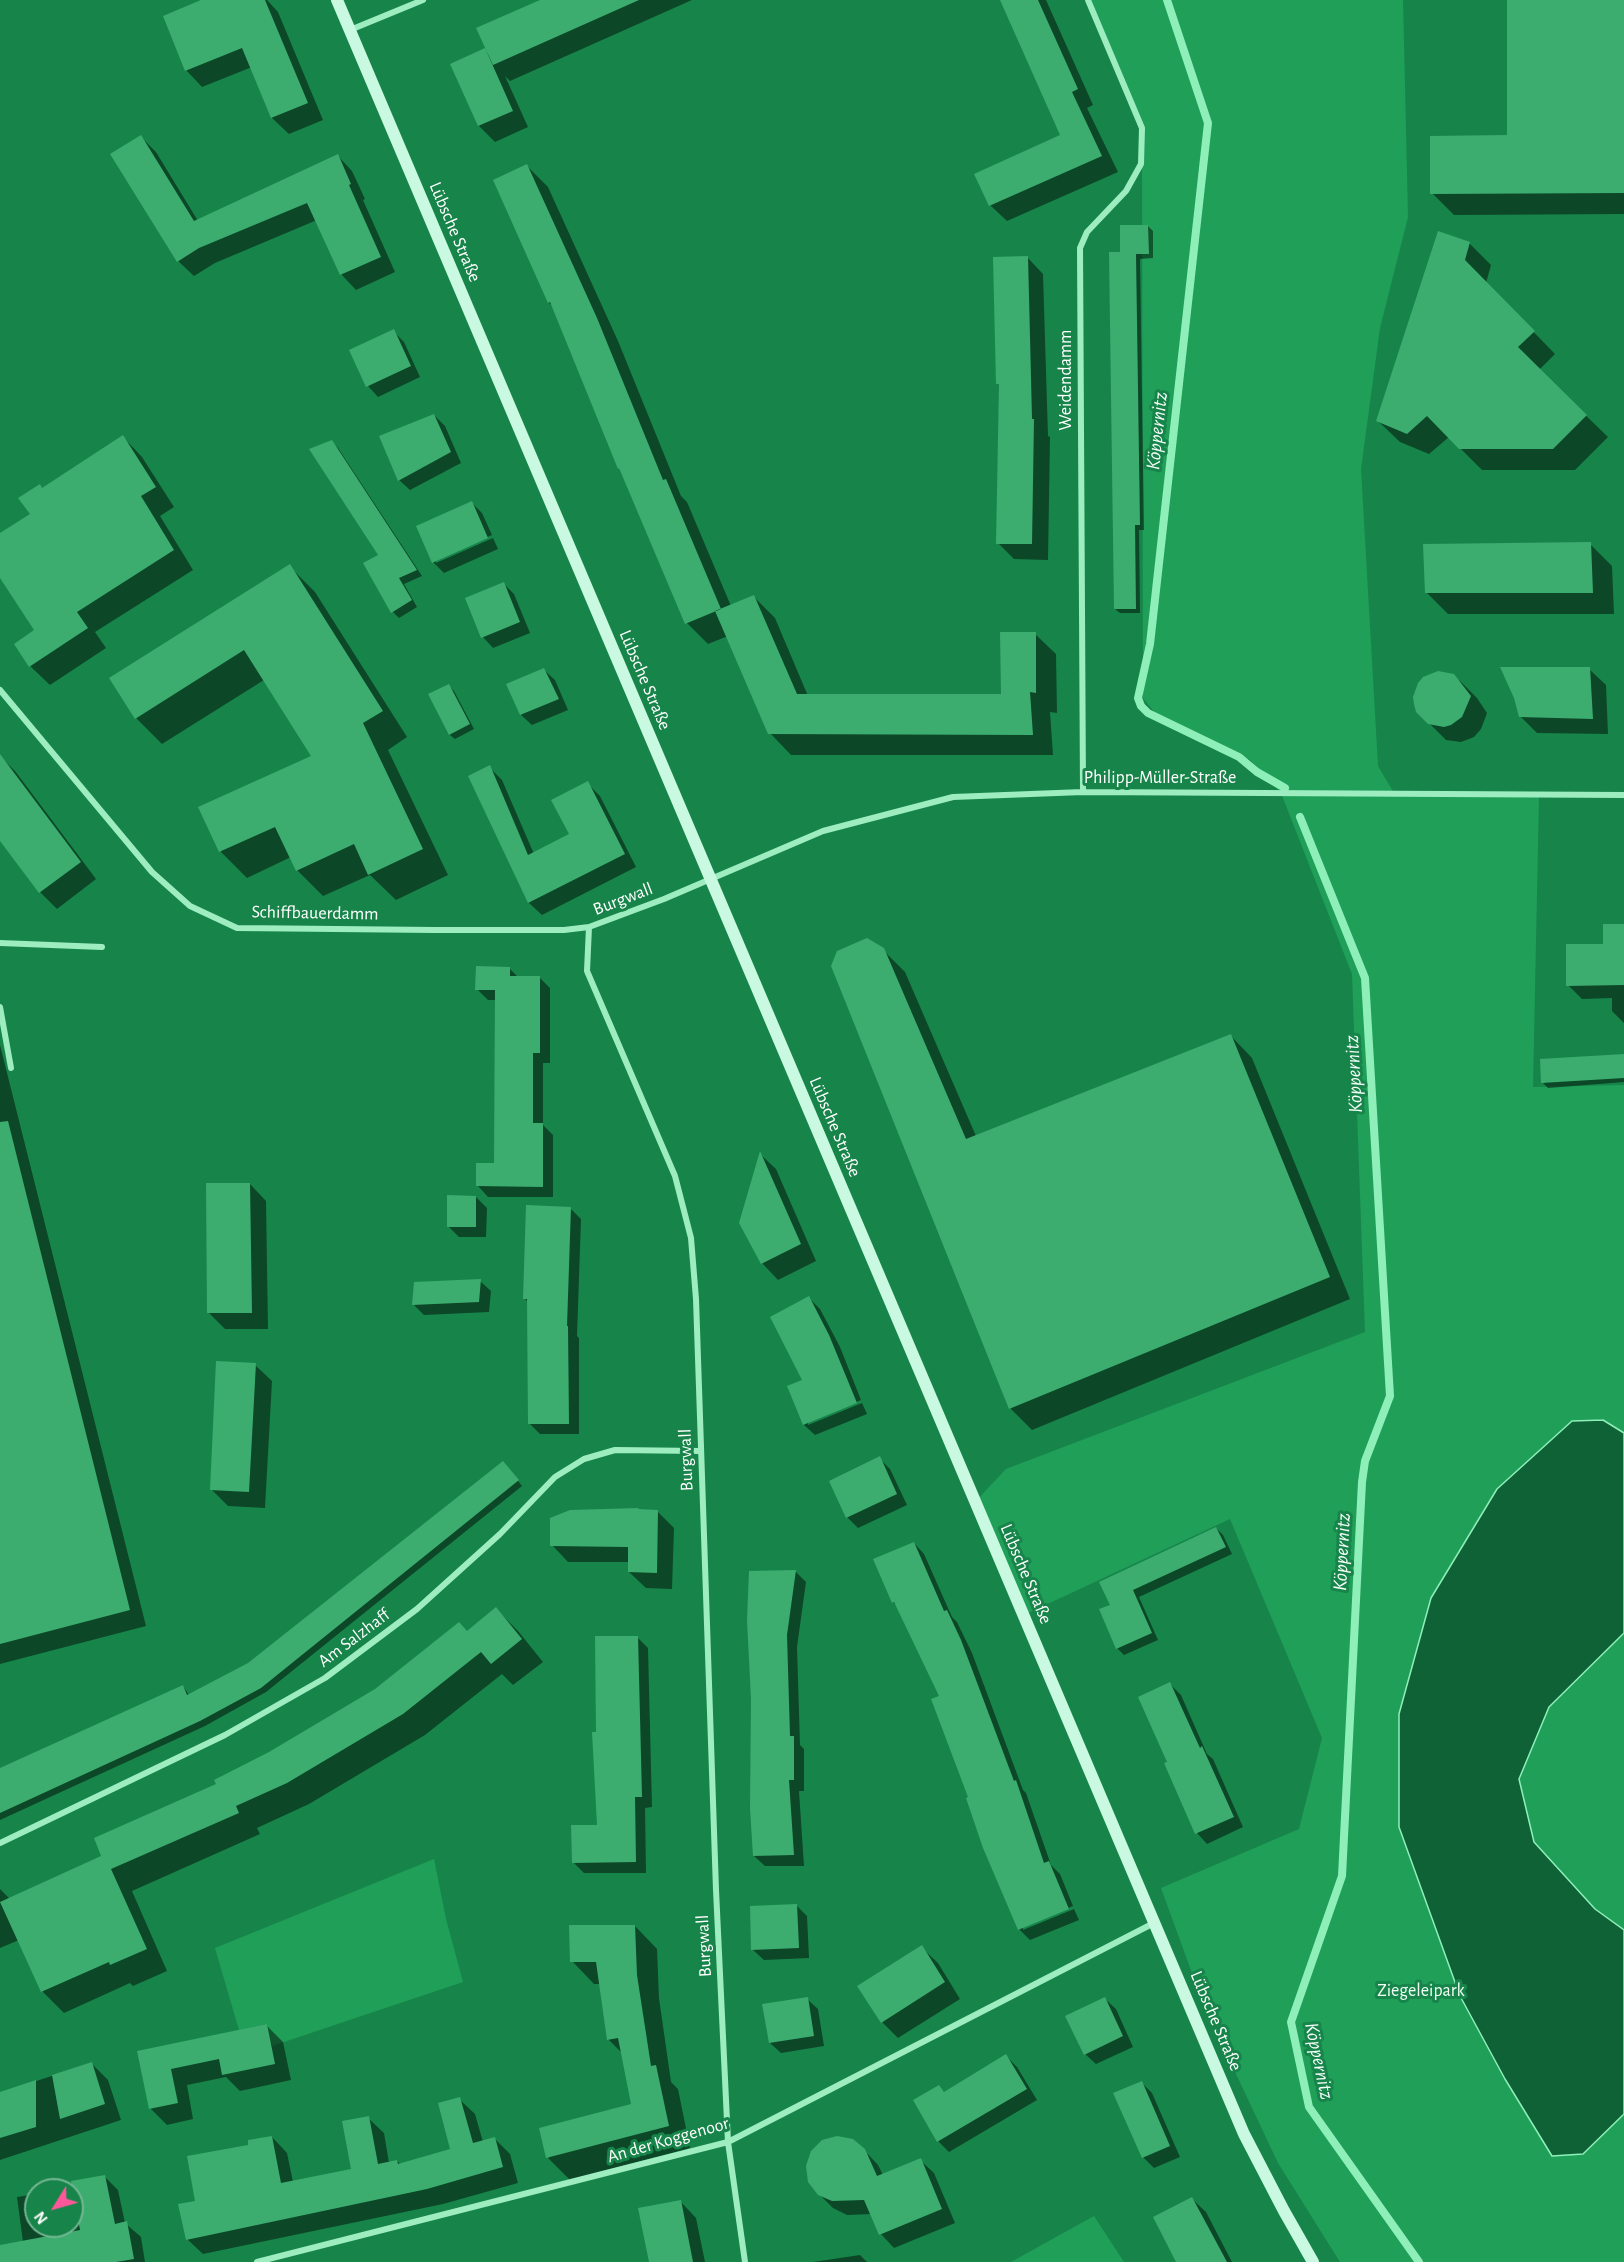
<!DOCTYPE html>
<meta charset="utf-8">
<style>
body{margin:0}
#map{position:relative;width:1624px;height:2262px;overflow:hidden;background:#17854a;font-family:"Alegreya Sans",sans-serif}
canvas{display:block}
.north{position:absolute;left:24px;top:2178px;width:60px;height:60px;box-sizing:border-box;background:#17854a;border:2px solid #74b692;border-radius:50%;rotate:233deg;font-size:16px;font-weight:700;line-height:24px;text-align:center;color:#fff}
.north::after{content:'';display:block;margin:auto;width:21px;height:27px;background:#ff589a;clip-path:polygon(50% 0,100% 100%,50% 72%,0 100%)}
</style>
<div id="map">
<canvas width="1624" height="2262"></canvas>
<div class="north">N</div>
</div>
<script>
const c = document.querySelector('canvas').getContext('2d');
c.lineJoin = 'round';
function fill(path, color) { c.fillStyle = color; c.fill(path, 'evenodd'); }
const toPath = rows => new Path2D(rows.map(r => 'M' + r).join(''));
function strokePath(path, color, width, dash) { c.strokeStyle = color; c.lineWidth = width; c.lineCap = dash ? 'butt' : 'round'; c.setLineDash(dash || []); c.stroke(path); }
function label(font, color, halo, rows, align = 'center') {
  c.font = font + ' "Alegreya Sans",sans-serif'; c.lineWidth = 6; c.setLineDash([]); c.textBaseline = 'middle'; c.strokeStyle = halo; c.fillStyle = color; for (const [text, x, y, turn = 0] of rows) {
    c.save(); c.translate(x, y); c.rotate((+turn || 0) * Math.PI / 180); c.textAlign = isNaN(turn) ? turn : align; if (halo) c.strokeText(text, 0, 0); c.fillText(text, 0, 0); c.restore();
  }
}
const green = toPath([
 [1088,0,1403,0,1408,217,1380,328,1361,469,1378,766,1394,793,1539,795,1533,1087,1624,1085,1624,2262,1340,2262,1278,2163,1204,2006,1161,1888,1299,1829,1322,1738,1230,1519,1024,1615,975,1502,1006,1469,1365,1332,1352,974,1281,793,1250,760,1155,713,1143,698,1142,128],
 [434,1859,446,1919,463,1982,272,2046,267,2024,239,2030,215,1948],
 [1094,2216,1124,2262,1011,2262]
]);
const water = toPath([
 [1603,1420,1624,1433,1624,1633,1549,1707,1519,1779,1534,1842,1595,1909,1624,1930,1624,2114,1583,2154,1552,2156,1505,2079,1460,1996,1399,1827,1399,1714,1431,1598,1497,1489,1572,1421,1603,1420]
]);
const shadow = toPath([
 [205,0,267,0,278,12,323,120,289,134,272,118,252,67,202,87,186,70],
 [544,0,692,0,510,81,505,76,528,127,495,142,479,126,452,64,484,50,490,55],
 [1001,0,1046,0,1093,105,1087,108,1118,172,1007,221,990,205,1062,136],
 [1508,0,1624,0,1624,214,1454,215,1432,193,1509,136],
 [141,137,156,152,198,221,337,155,352,171,365,199,363,200,395,272,356,290,341,274,317,220,215,263,194,276,178,261],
 [527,166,548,187,618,341,681,496,687,502,731,606,754,597,775,618,808,696,1003,696,1035,634,1056,654,1057,713,1050,712,1053,755,791,755,770,733,728,636,708,644,687,623,554,307,549,303,494,181],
 [1148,226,1153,231,1153,258,1140,259,1144,530,1139,530,1140,613,1120,613,1115,609,1121,254],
 [1469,243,1491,265,1486,283,1555,354,1539,370,1608,437,1575,470,1482,470,1449,437,1429,454,1400,442,1378,421],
 [1027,257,1043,274,1048,436,1050,437,1048,560,1014,559,998,543,1000,386,998,383],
 [393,331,404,342,420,377,378,397,368,386],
 [434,415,445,426,461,463,410,490,399,480],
 [123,437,142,457,174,507,160,516,193,570,95,632,106,648,50,685,30,666,37,630,0,575,0,535,32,514,40,486,43,489],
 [332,442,338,448,422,576,404,584,417,607,399,618,393,612,380,555],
 [471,502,482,513,492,535,436,560,436,563,493,538,498,549,444,573,433,562],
 [1590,544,1612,566,1614,614,1448,614,1426,592],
 [289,566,315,592,407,737,388,750,448,875,396,900,370,875,323,896,297,870,291,857,247,878,221,852,200,808,313,757,264,680,162,744,136,718],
 [504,584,514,594,530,633,493,648,483,637],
 [1589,669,1606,685,1608,734,1537,733,1521,717],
 [544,670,555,680,568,710,532,725,521,715,508,685],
 [1446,673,1460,681,1477,698,1487,713,1481,729,1474,737,1461,742,1446,740,1418,712],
 [449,686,454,691,474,729,455,739,450,735,430,695],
 [0,756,15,771,96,879,57,909,40,892,0,839],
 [489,767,502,780,534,854,571,835,587,783,600,796,636,867,542,915,529,903,470,776],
 [1624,926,1624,1023,1612,1011,1612,998,1582,999,1568,985],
 [883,950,905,972,976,1136,1231,1036,1252,1058,1350,1299,1032,1430,1010,1408],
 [510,969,519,978,539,977,550,988,550,1063,543,1063,543,1125,553,1135,553,1197,488,1197,478,1186,496,1165,496,1000,488,1000,477,989],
 [0,1045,146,1626,0,1664],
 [1624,1055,1624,1082,1548,1088,1543,1083],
 [760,1154,776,1169,816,1261,778,1280,762,1263],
 [250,1184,266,1201,268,1329,225,1329,209,1313],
 [476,1197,487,1208,486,1237,459,1237,448,1226],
 [570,1208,581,1219,577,1336,579,1338,579,1434,540,1434,529,1423,528,1302,525,1299],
 [480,1281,491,1291,489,1312,424,1315,413,1304],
 [809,1298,820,1309,840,1347,861,1400,808,1422,808,1425,862,1403,867,1414,815,1435,804,1425,789,1386,804,1380],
 [255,1365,272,1381,265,1508,228,1506,211,1489],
 [879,1458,890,1469,907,1505,858,1528,847,1517],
 [508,1468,522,1486,266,1692,205,1726,0,1820,0,1770,183,1686,189,1695,249,1664],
 [658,1512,674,1528,672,1589,646,1588,629,1572,629,1562,568,1562,552,1545],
 [1216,1528,1223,1535,1232,1554,1139,1597,1158,1640,1124,1655,1117,1648,1112,1605],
 [914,1543,924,1554,952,1617,957,1622,972,1653,1023,1790,1026,1793,1051,1865,1060,1874,1073,1906,1023,1927,1023,1930,1074,1909,1079,1920,1030,1940,1019,1929,941,1697,897,1606,893,1602],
 [795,1571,806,1582,797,1647,800,1745,804,1749,804,1791,799,1791,804,1866,765,1866,754,1856,752,1699],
 [496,1609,518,1631,543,1662,513,1685,502,1674,425,1735,309,1804,257,1828,260,1834,132,1891,167,1971,133,1986,130,1983,64,2013,42,1991,19,1940,0,1948,0,1889,10,1899,103,1856,375,1691,467,1632],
 [637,1637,648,1648,652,1807,645,1808,646,1873,584,1873,574,1863,598,1826,598,1733],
 [1170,1684,1181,1695,1207,1754,1213,1759,1243,1827,1207,1844,1197,1833,1169,1763],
 [797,1906,807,1916,809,1958,764,1960,753,1950],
 [635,1926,657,1949,659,1998,671,2082,678,2089,690,2148,570,2180,548,2158,633,2105,623,2054,608,2039,600,1984,594,1984,572,1961],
 [921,1947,938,1963,960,1999,898,2038,882,2022],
 [807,1999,818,2009,824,2046,781,2053,770,2043],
 [1105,1999,1116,2009,1133,2047,1096,2064,1085,2054],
 [267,2026,283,2042,291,2080,240,2091,226,2077,187,2085,193,2119,167,2125,150,2108,139,2052],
 [1006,2056,1017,2067,1037,2100,949,2152,938,2141,915,2101,939,2087,945,2093],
 [91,2063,108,2080,121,2120,0,2160,0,2093],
 [1141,2082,1152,2093,1180,2157,1154,2168,1143,2157],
 [459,2099,475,2114,483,2142,494,2138,510,2154,518,2183,443,2204,203,2254,187,2239,197,2202,250,2146,272,2137,287,2153,293,2182,353,2171,368,2118,384,2133,389,2163,397,2161,401,2165,452,2150],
 [864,2150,878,2165,883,2175,920,2160,934,2173,955,2223,894,2248,881,2234,872,2214,847,2215,833,2208,819,2194],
 [105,2177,118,2190,125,2223,141,2237,145,2262,0,2262,0,2250,23,2242,17,2197,36,2194,36,2226,72,2226,72,2190,65,2190],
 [1192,2199,1206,2212,1232,2262,1178,2262],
 [680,2201,696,2218,705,2262,651,2262],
 [860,2255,867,2262,813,2262]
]);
const stream = toPath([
 [1167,0,1208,123,1150,644,1138,698,1141,706,1148,713,1239,757,1257,772,1285,788],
 [1300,817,1365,978,1390,1396,1365,1461,1362,1482,1342,1876,1291,2022,1309,2107,1419,2262]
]);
const building = toPath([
 [201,0,265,0,308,103,271,118,242,48,185,71,163,16],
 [540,0,639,0,493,65,476,28],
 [1000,0,1038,0,1078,89,1072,92,1102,156,989,206,974,174,1060,135],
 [1507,0,1624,0,1624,193,1430,194,1430,136,1507,135],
 [485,48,513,111,478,126,450,64],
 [141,135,194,221,338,154,351,184,349,185,381,257,340,275,307,203,199,248,177,262,110,154],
 [527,164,597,318,663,480,666,479,721,609,685,624,619,468,618,469,550,302,548,303,493,180],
 [1120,225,1148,225,1149,254,1136,254,1140,525,1135,525,1136,609,1114,609,1109,252,1120,252],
 [1438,231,1470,242,1465,260,1535,331,1518,347,1587,415,1553,449,1459,449,1427,416,1407,434,1376,421],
 [1028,256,1032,419,1034,419,1032,544,996,544,999,384,996,384,993,257],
 [394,329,411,366,366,387,349,350],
 [434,414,451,452,398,481,379,436],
 [123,435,156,487,141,496,174,550,77,612,88,628,29,667,14,644,34,630,0,578,0,533,30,514,18,498,40,484,42,488],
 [332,440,417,570,399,578,412,600,391,613,363,563,378,555,309,449],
 [472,501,488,538,432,563,416,526],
 [1591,542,1593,593,1425,593,1423,544],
 [290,564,383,711,363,723,423,849,368,875,354,844,296,871,275,827,219,852,198,807,311,756,244,650,135,719,109,678],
 [504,582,520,622,481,638,465,598],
 [754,595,797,694,1001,694,1000,632,1036,632,1036,693,1030,692,1033,735,768,734,715,611],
 [1500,667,1590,667,1593,719,1519,717,1514,698],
 [544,668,559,699,520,715,506,684],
 [1438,671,1454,674,1471,696,1462,717,1451,725,1444,727,1428,724,1416,712,1414,704,1413,697,1418,683,1423,677],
 [449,684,470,724,449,735,428,694],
 [0,754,81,862,39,893,0,841],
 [490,765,528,855,569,834,551,800,588,781,625,854,528,903,468,776],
 [1603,924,1624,924,1624,985,1566,986,1566,944,1603,944],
 [867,938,884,948,966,1139,1231,1034,1330,1277,1009,1409,831,966,837,951],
 [476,966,510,967,510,976,540,976,540,1053,533,1053,533,1123,543,1123,543,1187,476,1186,476,1163,494,1163,495,990,475,990],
 [1624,1054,1624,1078,1541,1083,1540,1059],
 [8,1121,130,1610,0,1644,0,1122],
 [760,1151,801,1244,761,1264,739,1223],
 [206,1183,250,1183,252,1313,207,1313],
 [447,1195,476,1196,476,1227,447,1227],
 [526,1205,571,1207,567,1326,568,1326,569,1424,528,1424,527,1299,523,1299],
 [481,1279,479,1302,412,1305,414,1282],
 [809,1296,829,1335,857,1403,803,1425,787,1386,802,1380,770,1317],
 [216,1361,256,1363,249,1492,210,1490],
 [880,1456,897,1494,846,1518,829,1481],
 [503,1461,519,1480,261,1688,200,1721,0,1813,0,1768,183,1685,187,1695,248,1663],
 [639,1508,638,1509,658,1510,657,1573,628,1572,628,1547,550,1546,550,1518,570,1510],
 [1216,1527,1226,1547,1133,1590,1152,1633,1116,1649,1099,1609,1110,1605,1099,1582],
 [914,1542,944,1611,947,1610,961,1640,1014,1781,1016,1780,1044,1863,1049,1861,1069,1909,1018,1930,983,1848,966,1798,968,1797,931,1699,939,1696,894,1602,892,1603,873,1559],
 [796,1570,787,1635,790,1736,794,1736,794,1780,789,1780,794,1855,753,1856,750,1808,751,1699,747,1620,749,1571],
 [496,1607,522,1639,491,1664,481,1652,403,1714,287,1783,236,1806,239,1813,111,1869,147,1949,110,1965,109,1962,41,1992,0,1902,101,1856,94,1838,216,1784,214,1780,269,1752,375,1689,459,1622,467,1631],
 [595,1636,638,1636,642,1797,635,1797,636,1862,572,1863,571,1825,597,1825,592,1732,596,1732],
 [1170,1682,1200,1748,1202,1746,1234,1817,1195,1834,1164,1763,1167,1762,1138,1697],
 [797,1904,799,1948,751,1950,750,1906],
 [569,1925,635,1925,637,1975,651,2066,656,2065,669,2126,546,2158,539,2128,631,2104,618,2038,607,2040,596,1962,570,1962],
 [922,1945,945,1982,881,2023,857,1986],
 [808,1997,814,2036,769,2043,762,2004],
 [1105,1997,1123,2036,1084,2055,1065,2016],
 [267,2024,275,2064,222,2075,219,2059,171,2069,178,2103,149,2109,137,2051],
 [1006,2054,1027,2089,937,2142,913,2100,939,2085,944,2092],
 [92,2062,105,2104,60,2119,52,2075],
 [36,2080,36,2127,0,2138,0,2092],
 [1142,2081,1170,2146,1142,2158,1113,2093],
 [460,2097,473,2143,495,2137,503,2167,427,2189,186,2240,178,2204,195,2201,187,2156,248,2145,248,2140,272,2136,281,2183,351,2169,342,2121,369,2116,378,2164,397,2160,398,2164,450,2149,438,2103],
 [837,2136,853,2139,865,2149,877,2176,921,2158,942,2209,879,2235,864,2200,832,2201,818,2195,808,2182,806,2166,811,2151,822,2140],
 [105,2175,115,2224,127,2221,134,2259,116,2262,0,2262,0,2245,80,2230,71,2181],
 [1192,2197,1227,2262,1176,2262,1153,2217],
 [681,2200,693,2262,649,2262,638,2208]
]);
const street = toPath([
 [350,30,423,0],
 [0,690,152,872,190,906,237,928,434,930,564,930,589,927,664,899,823,831,953,797,1083,792,1624,795],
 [1083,792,1080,248,1087,232,1126,191,1141,164,1142,128,1088,0],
 [589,927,587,971,675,1176,691,1238,696,1299,716,1890,728,2142,745,2262],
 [0,943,102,947],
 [0,1007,11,1068],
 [0,1843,225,1735,325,1678,417,1609,500,1534,555,1477,584,1459,615,1450,701,1451],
 [257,2262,728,2142,1154,1923]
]);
const secondary = toPath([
 [337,0,1244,2134,1284,2211,1313,2262]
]);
const streetNames = [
 ["Lübsche Straße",455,232,67],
 ["Weidendamm",1066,380,-90],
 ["Lübsche Straße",645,680,67],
 ["Philipp-Müller-Straße",1160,778],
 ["Burgwall",623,899,-21],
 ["Schiffbauerdamm",315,913,1],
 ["Lübsche Straße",835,1127,67],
 ["Burgwall",686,1460,-92],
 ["Lübsche Straße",1026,1574,67],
 ["Am Salzhaff",354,1638,-37],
 ["Burgwall",704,1946,-93],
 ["Lübsche Straße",1216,2021,67],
 ["An der Koggenoor",668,2140,-16]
];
const parkNames = [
 ["Ziegeleipark",1421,1991]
];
const waterNames = [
 ["Köppernitz",1157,431,-84],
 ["Köppernitz",1354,1074,-93],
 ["Köppernitz",1342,1552,-87],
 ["Köppernitz",1319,2061,78]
];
fill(green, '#209f59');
fill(water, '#0f6236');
strokePath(water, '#8fefb9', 1.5);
fill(shadow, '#0007');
strokePath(stream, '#8fefb9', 8);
fill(building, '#3cad6f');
strokePath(street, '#9dedc0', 6);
strokePath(secondary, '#c9f9e0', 12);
label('18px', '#fff', '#17854a', streetNames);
label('18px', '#f0fef6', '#17854a', parkNames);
label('italic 20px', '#f6fefa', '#17854a', waterNames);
</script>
